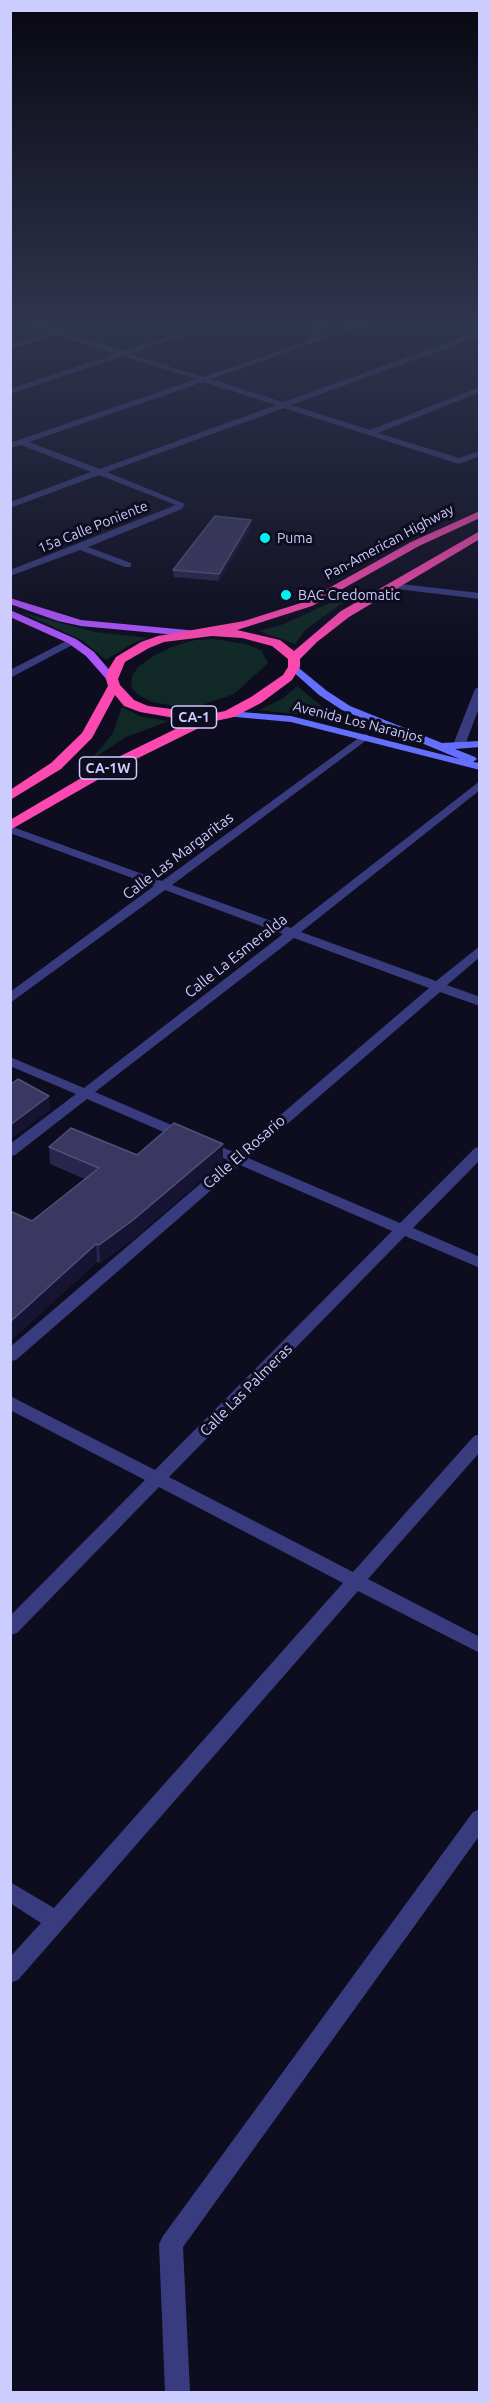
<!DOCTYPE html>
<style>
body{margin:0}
#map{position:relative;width:490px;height:2403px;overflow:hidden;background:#0e0d20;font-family:Ubuntu,sans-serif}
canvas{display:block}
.frame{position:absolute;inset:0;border:12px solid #cdccfe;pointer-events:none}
</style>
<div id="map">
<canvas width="490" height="2403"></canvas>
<div class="frame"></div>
</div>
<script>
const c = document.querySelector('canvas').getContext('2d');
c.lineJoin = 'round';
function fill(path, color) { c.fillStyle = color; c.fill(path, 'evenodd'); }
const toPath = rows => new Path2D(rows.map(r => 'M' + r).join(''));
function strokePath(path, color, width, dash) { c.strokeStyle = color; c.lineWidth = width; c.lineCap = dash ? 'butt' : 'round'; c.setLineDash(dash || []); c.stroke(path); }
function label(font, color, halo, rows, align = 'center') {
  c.font = font + ' Ubuntu,sans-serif'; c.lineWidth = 6; c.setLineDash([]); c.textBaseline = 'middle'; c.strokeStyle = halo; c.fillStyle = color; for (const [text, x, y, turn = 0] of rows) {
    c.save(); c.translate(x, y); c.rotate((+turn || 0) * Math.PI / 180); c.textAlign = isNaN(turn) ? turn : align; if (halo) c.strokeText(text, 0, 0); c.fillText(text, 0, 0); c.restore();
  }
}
const green = toPath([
 [363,588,305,630,295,644,259,631,284,624],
 [23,613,95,632,148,638,133,643,106,660,82,640],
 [213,639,246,644,261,650,268,663,234,694,202,705,180,707,152,702,137,694,131,686,132,676,138,667,153,656,172,647,195,640],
 [297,686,325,709,401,739,312,716,259,710,282,699],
 [122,707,142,717,169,721,126,737,91,760,113,733]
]);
const street = toPath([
 [27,324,39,324,123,351,192,329,192,333,130,354,203,377,308,341,315,324,323,324,317,338,356,324,367,324,211,379,283,402,480,331,480,336,291,405,370,430,480,387,480,392,378,433,459,458,480,451,480,456,459,464,284,408,107,472,185,504,182,509,88,547,131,563,131,567,125,567,80,550,10,576,10,570,176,505,99,475,10,508,10,502,91,472,21,445,10,448,10,443,196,379,123,356,10,394,10,389,115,354,57,335,10,349,10,344,50,333,27,324],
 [203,382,276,405,100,469,29,442,203,382],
 [392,583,480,593,480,599,389,588,389,584,392,583],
 [72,638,77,641,76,643,10,678,10,670,72,638],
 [480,686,480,705,465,745,459,748,455,747,453,745,475,689,480,686],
 [364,734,368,735,368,739,172,885,291,928,480,781,480,790,301,932,436,981,480,946,480,957,447,985,480,997,480,1006,440,992,248,1158,400,1223,475,1148,480,1147,480,1160,413,1228,480,1257,480,1268,405,1236,169,1477,353,1572,474,1436,480,1434,480,1452,368,1579,480,1637,480,1653,358,1591,18,1980,10,1983,10,1957,41,1923,10,1903,10,1882,54,1908,343,1583,159,1487,17,1633,10,1635,10,1616,145,1480,10,1410,10,1396,155,1470,392,1231,240,1165,16,1360,10,1361,10,1347,228,1160,202,1149,200,1146,202,1143,212,1143,236,1153,429,988,294,938,95,1092,190,1133,192,1136,190,1139,180,1139,87,1099,15,1155,10,1156,10,1144,76,1094,10,1066,10,1057,84,1088,283,934,165,890,10,1003,10,992,154,886,10,833,10,826,162,881,364,734],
 [480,1809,480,1835,183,2247,190,2392,165,2392,159,2244,163,2236,473,1812,480,1809]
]);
const secondary = toPath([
 [294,664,327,691,350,706,442,743,480,741,480,747,455,749,475,757,477,759,473,762,480,763,480,770,291,722,225,716,225,712,229,711,291,716,460,759,342,710,319,695,290,669,289,667,294,664]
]);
const primary = toPath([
 [10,598,81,620,198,631,203,634,198,637,81,626,58,621,10,604,10,598],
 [10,610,76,639,94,652,117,679,108,681,86,656,68,643,10,617,10,610]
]);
const highway = toPath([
 [480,511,480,518,419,546,312,606,237,630,280,640,294,651,341,611,480,531,480,539,349,617,317,642,300,659,300,667,292,680,261,703,234,717,211,722,120,767,10,830,10,820,110,761,192,721,140,712,124,706,115,695,92,738,61,769,10,800,10,790,51,763,82,733,108,686,106,679,108,670,116,657,141,642,158,636,244,621,304,602,411,542,480,511],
 [212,636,242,638,272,646,288,659,288,667,283,675,251,697,225,711,210,714,148,706,134,700,120,685,118,679,125,662,149,648,164,642,212,636]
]);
const wall = toPath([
 [251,527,219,581,174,577,173,570],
 [49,1147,223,1161,134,1238,100,1263,97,1262,10,1341,10,1211,32,1221,85,1179,50,1164]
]);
const shadedWall = toPath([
 [251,520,251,527,219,581,219,574],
 [49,1096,50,1110,10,1140,10,1125],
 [223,1144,223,1161,134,1238,100,1263,99,1245],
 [96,1244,97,1262,10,1341,10,1322]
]);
const building = toPath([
 [215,516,251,520,219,574,173,570,215,516],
 [18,1079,49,1096,10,1125,10,1085,18,1079],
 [174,1123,223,1144,133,1220,99,1245,96,1244,10,1322,10,1211,32,1221,99,1168,49,1147,71,1128,137,1155,174,1123]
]);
const markers = [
 [265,538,6,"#04f1f3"],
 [286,595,6,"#04f1f3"]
];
const farStreetnames = [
 ["15a Calle Poniente",93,527,-22],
 ["Pan-American Highway",389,542,-28],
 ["Avenida Los Naranjos",358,722,14]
];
const farPoinames = [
 ["Puma",277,538],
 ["BAC Credomatic",298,595]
];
const shields = [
 [194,717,45],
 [108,768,57]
];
const shieldNames = [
 ["CA-1",194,717],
 ["CA-1W",108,768]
];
const streetNames = [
 ["Calle Las Margaritas",178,856,-37],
 ["Calle La Esmeralda",236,956,-38],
 ["Calle El Rosario",244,1152,-41],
 ["Calle Las Palmeras",246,1390,-45]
];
fill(green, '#102926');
fill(street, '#383c7e');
fill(secondary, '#656ffd');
fill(primary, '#ae55fc');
fill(highway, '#fc49b0');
fill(wall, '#29264d');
fill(shadedWall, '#171433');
fill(building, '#3b3760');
strokePath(building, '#524f79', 1.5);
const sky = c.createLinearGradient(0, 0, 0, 661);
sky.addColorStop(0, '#080712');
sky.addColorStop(0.49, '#30354e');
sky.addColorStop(1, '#30354e00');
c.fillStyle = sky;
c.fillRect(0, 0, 490, 661);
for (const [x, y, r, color] of markers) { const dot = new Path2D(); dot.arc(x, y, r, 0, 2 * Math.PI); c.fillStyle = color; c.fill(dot); strokePath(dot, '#0e0d20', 2); }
label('14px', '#cdccfe', '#0e0d20', farStreetnames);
label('14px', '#cdccfe', '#0e0d20', farPoinames, 'left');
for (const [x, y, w] of shields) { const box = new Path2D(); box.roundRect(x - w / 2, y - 11, w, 22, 4.5); c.fillStyle = '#0e0d20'; c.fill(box); strokePath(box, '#cdccfe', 1.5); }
label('bold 14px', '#cdccfe', null, shieldNames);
label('15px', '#cdccfe', '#0e0d20', streetNames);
</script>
